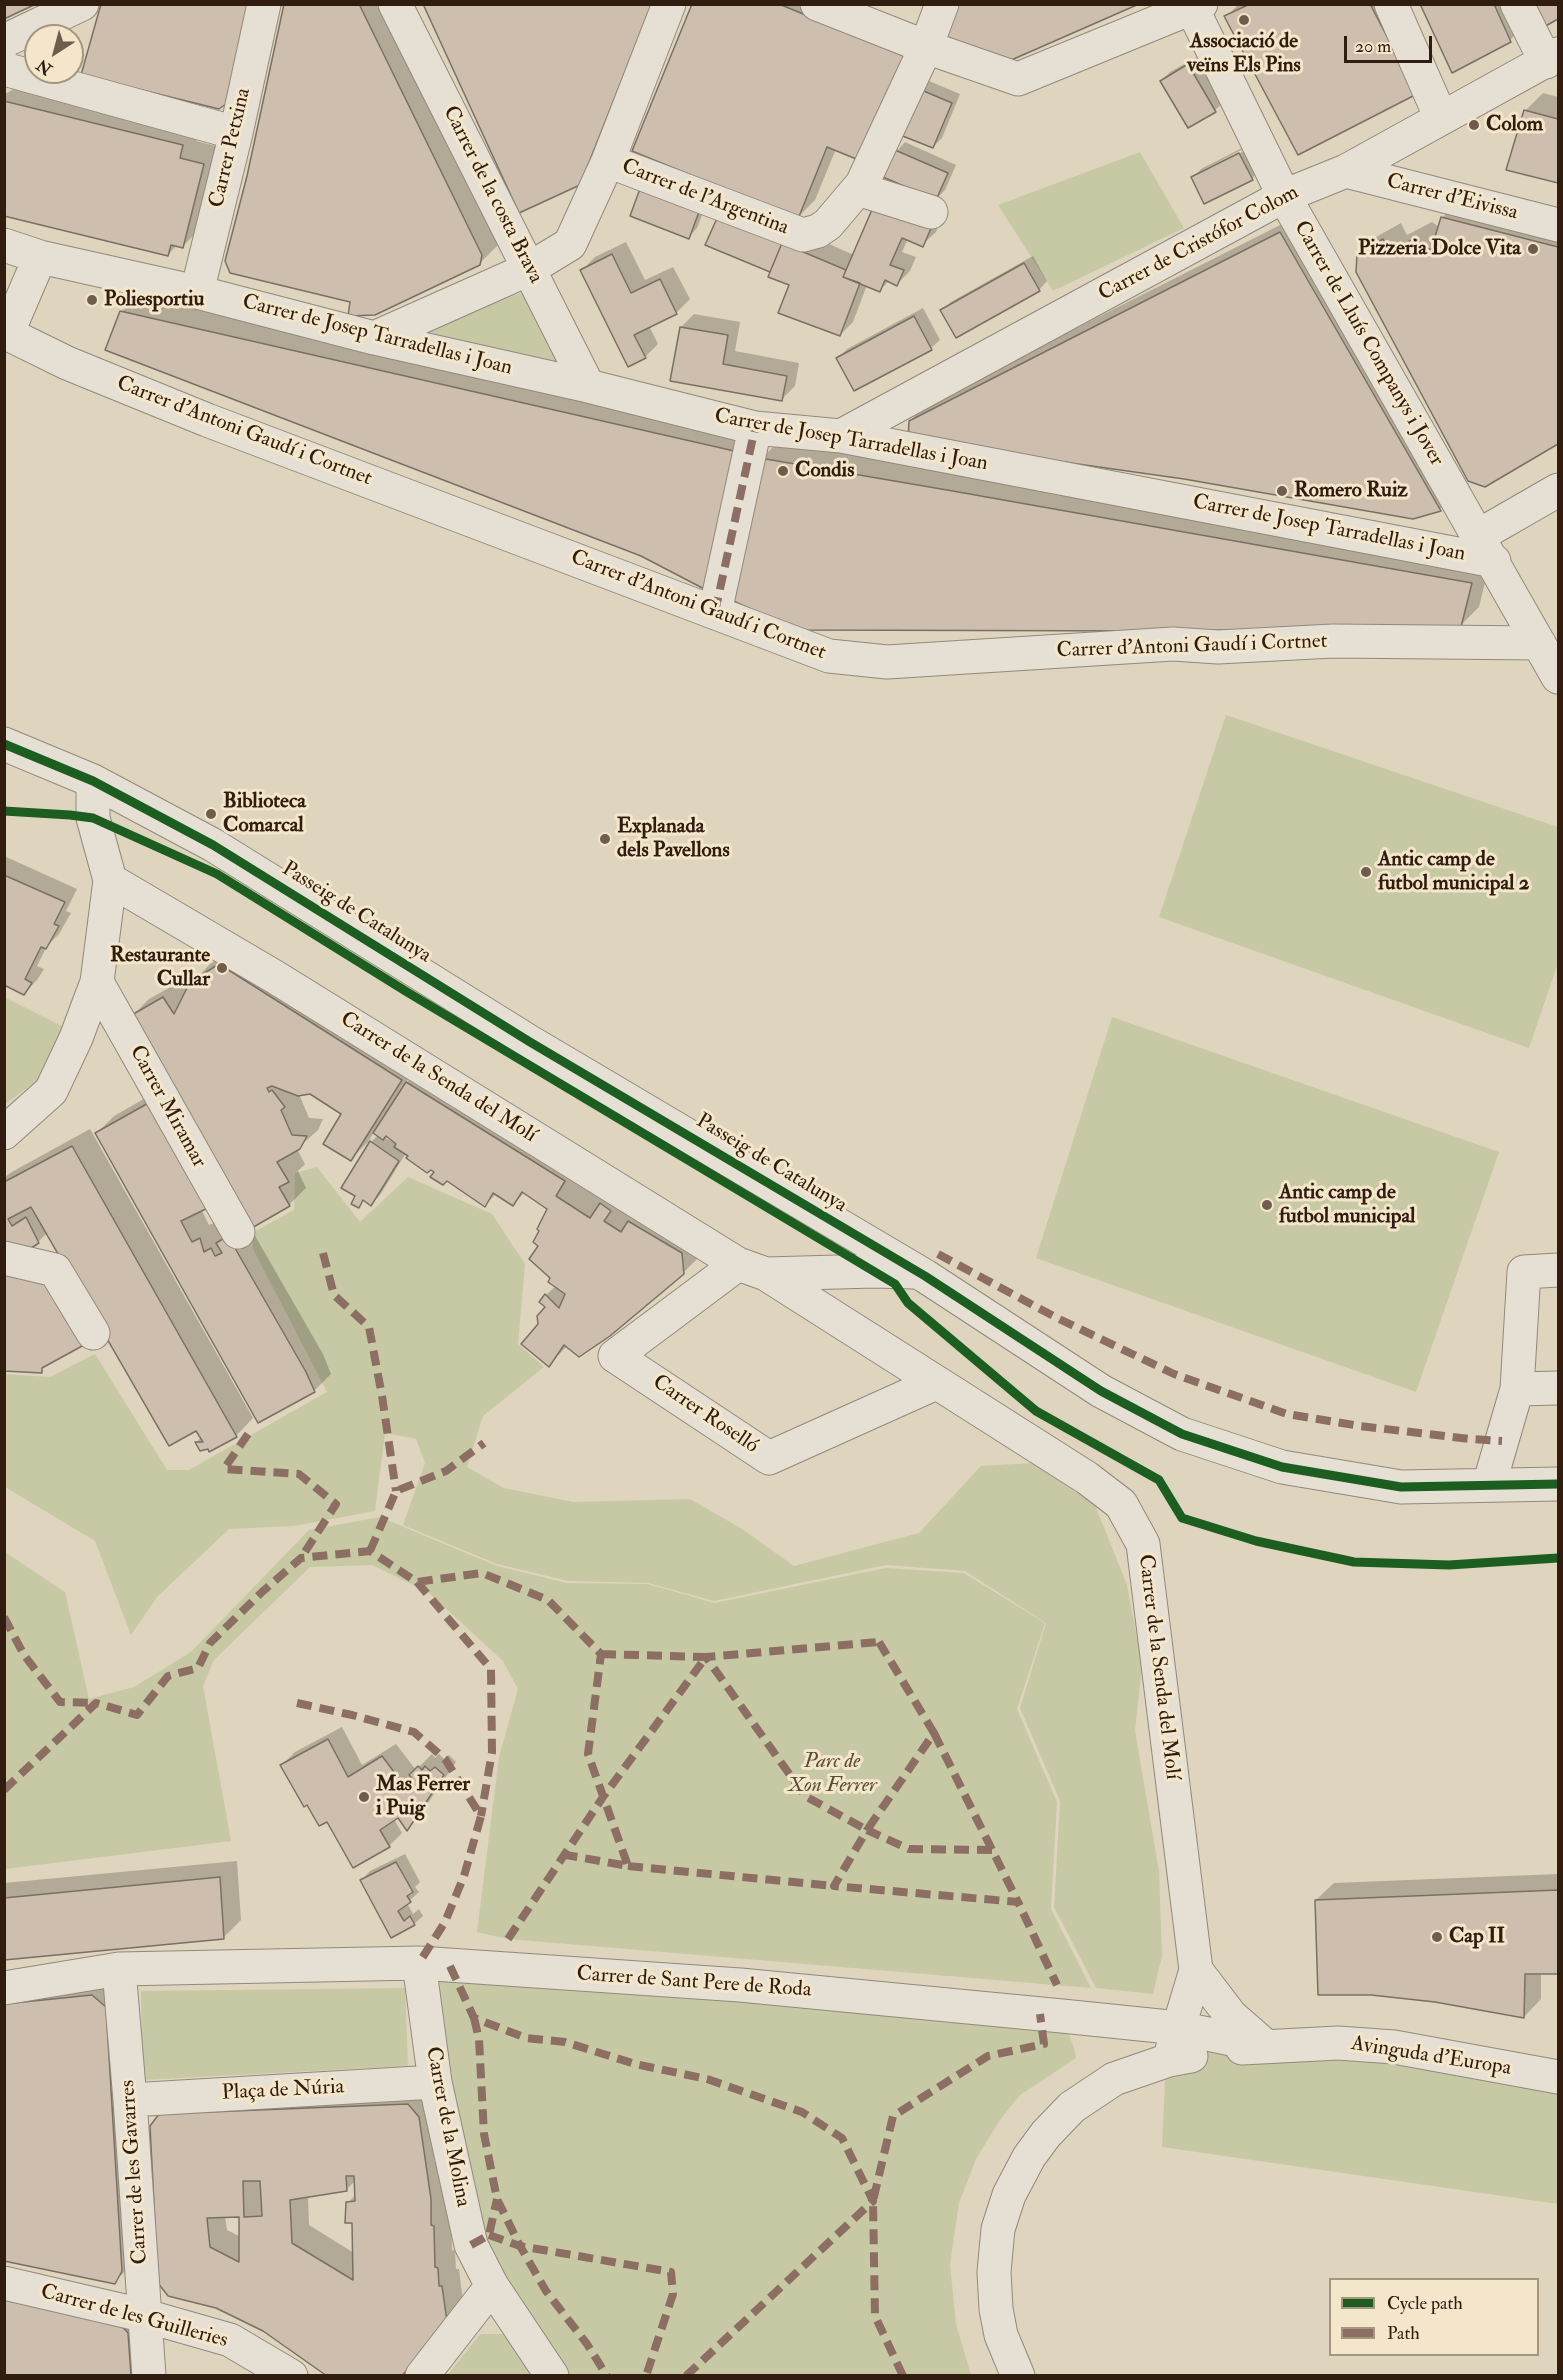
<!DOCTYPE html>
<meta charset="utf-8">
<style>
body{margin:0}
#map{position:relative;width:1563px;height:2380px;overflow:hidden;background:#dfd4bd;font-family:"IM FELL Double Pica",serif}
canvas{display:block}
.frame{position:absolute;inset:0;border:6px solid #311d0f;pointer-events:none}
.legend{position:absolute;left:1329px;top:2278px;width:210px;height:78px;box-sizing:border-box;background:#f3e6cb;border:2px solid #a59680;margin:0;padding:8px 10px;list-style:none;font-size:18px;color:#311d0f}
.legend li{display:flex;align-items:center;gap:12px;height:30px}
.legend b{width:30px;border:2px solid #a59680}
.north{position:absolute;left:24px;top:24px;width:60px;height:60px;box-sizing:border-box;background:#f3e6cb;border:2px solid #a59680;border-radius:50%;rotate:216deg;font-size:16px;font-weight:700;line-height:24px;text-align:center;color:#311d0f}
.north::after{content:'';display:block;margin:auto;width:21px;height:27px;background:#6e5d4c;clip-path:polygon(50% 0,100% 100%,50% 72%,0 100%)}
.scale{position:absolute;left:1344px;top:36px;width:88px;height:27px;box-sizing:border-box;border:3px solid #311d0f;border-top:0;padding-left:8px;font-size:18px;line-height:21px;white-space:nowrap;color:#311d0f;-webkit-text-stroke:4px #f3e6cb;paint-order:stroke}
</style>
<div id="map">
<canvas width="1563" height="2380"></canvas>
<div class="frame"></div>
<ul class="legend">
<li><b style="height:8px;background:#1b5e20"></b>Cycle path</li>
<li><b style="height:8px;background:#8d6e63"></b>Path</li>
</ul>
<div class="north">N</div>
<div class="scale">20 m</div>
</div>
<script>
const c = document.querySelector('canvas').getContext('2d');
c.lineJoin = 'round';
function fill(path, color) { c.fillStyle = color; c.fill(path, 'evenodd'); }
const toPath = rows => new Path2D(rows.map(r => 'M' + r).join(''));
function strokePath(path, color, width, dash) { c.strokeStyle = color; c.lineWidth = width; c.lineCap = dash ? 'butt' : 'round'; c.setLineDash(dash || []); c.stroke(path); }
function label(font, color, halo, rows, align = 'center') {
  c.font = font + ' "IM FELL Double Pica",serif'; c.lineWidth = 6; c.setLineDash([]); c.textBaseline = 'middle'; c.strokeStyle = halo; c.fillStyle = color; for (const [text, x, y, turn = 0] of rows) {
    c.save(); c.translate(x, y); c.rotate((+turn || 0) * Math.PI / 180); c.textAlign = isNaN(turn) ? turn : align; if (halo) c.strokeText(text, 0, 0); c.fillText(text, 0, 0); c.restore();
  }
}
const green = toPath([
 [1140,152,1184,228,1053,291,998,205],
 [538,288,580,379,392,333],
 [1226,715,1558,827,1558,963,1529,1048,1159,917],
 [4,997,68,1029,47,1074,5,1104],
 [1112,1017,1499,1152,1416,1392,1036,1258],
 [317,1167,360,1222,408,1177,492,1214,525,1264,518,1344,544,1367,483,1416,467,1467,504,1488,573,1502,690,1499,742,1529,794,1566,919,1533,981,1466,1033,1463,1095,1505,1127,1585,1142,1665,1135,1731,1159,1871,1162,1956,1153,1994,1096,1988,1054,1907,1060,1801,1020,1708,1046,1623,965,1571,886,1565,714,1601,648,1583,568,1581,497,1564,403,1525,425,1463,416,1439,385,1433,375,1511,294,1526,229,1529,157,1597,131,1635,95,1541,5,1487,4,1374,50,1377,95,1354,167,1470,189,1470,327,1392,253,1249,252,1233,294,1210,295,1173],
 [380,1517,497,1566,567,1583,648,1584,714,1603,886,1568,964,1573,1045,1623,1017,1709,1057,1802,1051,1909,1091,1988,508,1939,477,1932,499,1757,518,1689,503,1661,428,1592,372,1565,310,1567,214,1660,203,1686,231,1841,5,1869,5,1552,65,1592,89,1699,134,1687,191,1652,309,1530],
 [419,1963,1062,2016,1074,2048,1076,2058,1020,2095,1000,2120,976,2159,959,2203,950,2264,956,2324,971,2375,558,2375,492,2286],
 [405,1988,408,2066,142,2080,141,1991],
 [1270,2037,1558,2077,1558,2204,1162,2147,1166,2059],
 [480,2334,503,2334,534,2375,447,2376]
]);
const shadow = toPath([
 [287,4,385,4,499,237,497,246,479,264,351,300],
 [425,4,662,4,597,166,579,184],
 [694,4,838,4,836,149,815,200,797,218],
 [1239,4,1396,4,1416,93,1226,17],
 [1422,4,1513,4,1523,27,1510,40],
 [1197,57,1224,102,1215,110,1188,126,1161,81,1170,72],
 [929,81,960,94,942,138,933,147,920,90],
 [21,84,200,127,196,141,220,147,200,229,183,246,177,245,168,255,4,214,4,95],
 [1543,93,1558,97,1558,181,1508,169,1525,111],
 [905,142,956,165,945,190,936,199,897,151],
 [1248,145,1261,170,1252,178,1205,202,1193,178,1201,169],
 [1245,148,1246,150,1201,174,1201,171],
 [643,187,708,200,697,228,689,237],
 [1459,200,1558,225,1558,442,1484,485,1358,254,1376,237,1401,223,1407,235,1432,222,1439,227,1442,218],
 [946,208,936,232,922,245,908,239,902,252,916,257,910,271,897,284,889,281,880,290,867,285,853,322,840,335,791,284,775,265,770,270,707,244,797,230,854,255],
 [1298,216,1458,492,1440,509,1413,518,910,421,928,403],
 [626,242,645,280,673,267,690,299,676,313,649,326,658,344,645,357,582,270,595,257],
 [1033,256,1047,281,1039,290,942,310,951,302],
 [139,295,760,436,642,555,121,312],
 [923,308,940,340,931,348,838,358,847,349],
 [694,314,740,322,735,351,799,363,795,386,782,399,672,380,681,327],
 [779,441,1489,566,1479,607,1461,625,761,459],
 [4,856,77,889,66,911,71,913,59,934,47,946,37,966,44,969,37,980,24,993,4,983],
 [237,948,418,1062,406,1083,425,1065,701,1255,683,1273,567,1346,549,1365,539,1324,547,1306,546,1295,556,1286,540,1245,549,1209,525,1192,513,1204,497,1193,485,1205,406,1153,380,1195,371,1204,365,1200,358,1206,371,1142,378,1135,374,1132,368,1142,351,1159,343,1113,311,1093,299,1094,309,1118,323,1119,318,1130,297,1149,305,1164,298,1171,306,1188,289,1205,250,1227,323,1354,331,1374,314,1391,97,1133,114,1116,170,1084,132,1016,149,999,181,981,187,991,192,983,210,964],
 [386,1134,395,1141,394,1143,384,1137],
 [228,1187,217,1222,209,1225,201,1209],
 [90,1129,253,1418,236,1436,210,1450,196,1442,202,1437,47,1233,38,1242,4,1243,4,1178,10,1173],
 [342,1727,362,1765,396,1744,416,1770,432,1754,435,1758,439,1754,444,1759,449,1755,456,1762,419,1816,407,1829,398,1816,394,1819,402,1833,389,1846,354,1866,327,1820,282,1765,295,1752],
 [405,1854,420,1882,415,1887,419,1892,407,1903,413,1914,419,1909,423,1916,414,1924,392,1936,362,1880,370,1871],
 [237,1861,241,1920,224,1937,4,1958,4,1883],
 [1558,1874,1558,1972,1541,1972,1541,1999,1524,2017,1316,1900,1334,1883],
 [110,1979,132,2265,114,2282,4,1989],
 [425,2087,451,2208,452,2250,455,2251,456,2269,459,2269,463,2302,404,2376,329,2376,264,2329,216,2306,160,2115],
 [356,2180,356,2194,348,2203,354,2222,354,2253,309,2225,308,2196,347,2189],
 [241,2215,241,2237,227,2230,225,2216],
 [135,2304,148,2376,4,2376]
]);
const building = toPath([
 [4,4,36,4,4,19,4,4],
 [258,4,237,96,219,109,81,75,101,4,258,4],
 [284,4,359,4,482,255,480,265,375,315,348,316,350,302,230,273,225,261,247,176,284,4],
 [423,4,652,4,580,185,519,213,423,4],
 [692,4,779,4,904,56,861,161,827,147,798,219,632,151,692,4],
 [956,4,1139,4,1009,61,942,39,956,4],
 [1250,4,1370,4,1417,94,1298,155,1224,16,1250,4],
 [1420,4,1494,4,1511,42,1452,73,1420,4],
 [1530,4,1558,4,1558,19,1542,28,1530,4],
 [1188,64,1216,112,1188,128,1160,81,1188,64],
 [919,89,952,103,933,148,900,135,919,89],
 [4,101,183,145,180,158,204,164,183,248,171,245,168,256,4,216,4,101],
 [1524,110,1558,119,1558,183,1506,170,1524,110],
 [895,150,948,173,936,200,883,177,895,150],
 [1239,153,1253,180,1204,204,1191,177,1239,153],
 [641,186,700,209,689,239,630,216,641,186],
 [877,198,934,221,923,247,902,238,890,265,904,270,897,286,885,280,880,292,843,277,877,198],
 [718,216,782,243,770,272,705,245,718,216],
 [1441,217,1558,247,1558,444,1485,487,1468,481,1356,272,1357,254,1383,239,1389,251,1414,239,1431,250,1441,217],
 [1280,232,1441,511,1413,519,1184,479,908,440,909,421,1280,232],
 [782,243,846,270,843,277,860,283,840,336,778,313,789,285,768,277,782,243],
 [612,254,631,293,660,279,677,314,634,335,646,358,628,367,580,270,612,254],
 [1024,263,1040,291,956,338,940,310,1024,263],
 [120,311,743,453,712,593,641,556,105,350,120,311],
 [914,316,932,350,854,391,836,358,914,316],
 [680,327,728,335,723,364,787,376,782,401,670,381,680,327],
 [760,458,947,490,1472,583,1461,627,1163,631,796,630,729,599,760,458],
 [4,875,65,902,54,924,59,926,46,949,41,947,25,979,32,983,24,995,4,985,4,875],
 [219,964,402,1080,351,1161,323,1144,341,1114,310,1094,298,1096,272,1086,267,1088,269,1092,272,1090,285,1107,281,1110,292,1135,307,1136,300,1149,277,1162,289,1182,279,1187,290,1206,250,1229,130,1016,163,997,174,1014,190,982,219,964],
 [406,1082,565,1181,556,1196,590,1218,600,1203,611,1211,604,1221,621,1232,628,1221,682,1253,684,1274,610,1336,579,1357,564,1345,549,1367,521,1344,538,1324,537,1316,545,1307,539,1302,545,1294,559,1308,565,1294,548,1282,550,1278,529,1259,538,1246,533,1242,539,1231,537,1229,547,1209,522,1192,513,1206,493,1193,485,1207,447,1181,443,1185,430,1177,434,1172,431,1170,427,1173,406,1158,408,1156,394,1147,396,1144,386,1136,383,1140,373,1133,406,1082],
 [152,1101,212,1206,181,1221,192,1242,200,1238,204,1252,211,1248,215,1256,222,1253,216,1243,228,1236,306,1372,315,1392,258,1423,95,1133,152,1101],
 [370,1141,399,1161,371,1206,363,1200,359,1208,351,1204,355,1196,341,1188,370,1141],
 [72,1146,237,1437,209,1452,208,1449,200,1451,195,1442,203,1442,196,1431,169,1446,31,1207,8,1219,12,1226,26,1217,39,1243,28,1250,4,1245,4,1182,72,1146],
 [4,1267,45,1276,84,1345,42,1368,42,1373,4,1371,4,1267],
 [328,1739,348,1777,382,1756,406,1788,413,1779,409,1775,418,1766,422,1770,425,1766,430,1771,435,1767,444,1775,407,1831,398,1818,380,1830,390,1847,353,1868,327,1822,319,1826,307,1805,304,1807,280,1765,328,1739],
 [396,1862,413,1892,407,1896,411,1902,398,1911,404,1921,410,1916,415,1925,391,1938,360,1880,396,1862],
 [220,1877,224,1939,4,1960,4,1898,220,1877],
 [1558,1890,1558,1974,1525,1974,1524,2018,1435,2002,1371,1995,1318,1995,1315,1900,1558,1890],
 [92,1995,106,2007,122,2271,115,2284,4,2261,4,2004,92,1995],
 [408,2104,419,2117,431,2199,431,2225,434,2226,435,2267,438,2268,439,2286,442,2286,447,2321,402,2376,327,2376,263,2331,216,2308,168,2296,158,2283,150,2126,159,2114,408,2104],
 [346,2176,354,2176,355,2201,346,2202,345,2223,352,2223,353,2280,292,2243,290,2200,347,2191,346,2176],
 [243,2181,260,2181,262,2216,244,2217,243,2181],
 [239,2217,239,2262,210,2247,207,2218,239,2217],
 [4,2297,117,2321,128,2333,131,2376,4,2376,4,2297]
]);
const minor = toPath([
 [395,4,588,386],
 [817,4,926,47,1018,79,1201,4],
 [1190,4,1284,196,1558,677],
 [1391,4,1441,118],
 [1517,4,1546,62],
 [4,41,82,4],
 [4,66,8,70,236,133],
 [608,161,803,235,818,231,828,224,862,184,926,47,942,4],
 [1346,171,1558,225],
 [858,189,931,212],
 [4,245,40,257,197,292,374,338,588,386,755,428,841,436,1494,561],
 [197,292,236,133,264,4],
 [4,332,67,363,207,420,829,656,887,662,1173,644,1218,647,1333,641,1539,643],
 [7,334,40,257],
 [374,338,529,269,570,244,608,161,669,4],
 [841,436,1284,196,1346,171,1558,54],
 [1478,536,1558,490],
 [715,612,755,428],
 [4,744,93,781,213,845,530,1042,925,1276,1101,1391,1182,1434,1282,1467,1401,1487,1558,1484],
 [110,880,275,977,738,1264,766,1274,1087,1478,1121,1504,1143,1544,1196,1970,1169,2060],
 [97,982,238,1232],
 [4,1133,51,1091,76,1038,97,982,110,880,93,818,93,781],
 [4,1258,55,1270,93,1333],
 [738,1264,615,1356,769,1458,936,1383],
 [766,1274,874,1271,914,1272],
 [1517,1389,1558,1388],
 [1489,1485,1517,1389,1524,1272,1558,1270],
 [419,1963,435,2082,471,2245,492,2286,552,2376],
 [119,1969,130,2100,149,2376],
 [1196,1970,1231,2016,1263,2044],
 [4,1988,119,1969,419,1963,740,1985,1062,2016,1179,2028,1265,2046],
 [1242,2048,1338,2043,1394,2047,1558,2077],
 [130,2100,435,2082],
 [4,2283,146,2316,230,2340,291,2376],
 [422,2376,492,2286],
 [1018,2376,1001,2335,996,2309,994,2272,998,2229,1009,2195,1029,2157,1046,2134,1072,2107,1114,2079,1169,2060,1191,2056]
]);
const quiet = toPath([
 [715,612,755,428],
 [323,1253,334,1295,369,1327,382,1396,396,1491],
 [938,1254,1057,1318,1174,1374,1287,1414,1360,1426,1470,1439,1502,1441],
 [248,1434,224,1469,299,1474,336,1504,301,1558],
 [370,1551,396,1491,446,1471,484,1443],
 [417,1582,491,1669,492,1752,481,1816],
 [4,1617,24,1655,60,1702,96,1703],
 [879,1642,934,1733,867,1830,805,1796,706,1657,879,1642],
 [601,1654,706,1657],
 [297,1703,352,1715,414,1732,445,1759,481,1816,464,1876,445,1922,419,1963],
 [934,1733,1018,1902],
 [4,1790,96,1703,137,1715,168,1676,198,1668,210,1643,262,1592,301,1558,370,1551,417,1582,482,1573,548,1600,601,1654,588,1754,628,1866,566,1855],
 [992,1850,909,1849,867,1830,834,1886,1018,1902,1057,1985],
 [628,1866,834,1886],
 [508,1939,603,1797,706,1657],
 [450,1966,474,2018,526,2038,565,2042,635,2064,707,2079,802,2112,842,2138,873,2201,686,2376],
 [474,2018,479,2039,484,2134,497,2199,520,2246,546,2291,587,2344,607,2376],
 [489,2235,520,2246,671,2272,673,2294,646,2376],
 [471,2245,489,2235,497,2199],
 [903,2376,875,2316,873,2201,893,2116,988,2056,1044,2044,1040,2014]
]);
const cycleway = toPath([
 [4,744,93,781,213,845,530,1042,925,1276,1101,1391,1182,1434,1282,1467,1401,1487,1558,1484],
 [4,811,70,815,93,818,217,874,407,992,895,1284,908,1303,1036,1411,1159,1480,1182,1518,1256,1541,1354,1562,1449,1565,1558,1558]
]);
const markers = [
 [1244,20,6,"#6e5d4c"],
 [1474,125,6,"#6e5d4c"],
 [1533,249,6,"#6e5d4c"],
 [92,300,6,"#6e5d4c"],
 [783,471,6,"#6e5d4c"],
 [1282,491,6,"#6e5d4c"],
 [211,814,6,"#6e5d4c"],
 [605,839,6,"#6e5d4c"],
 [1366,872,6,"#6e5d4c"],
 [222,968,6,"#6e5d4c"],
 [1267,1205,6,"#6e5d4c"],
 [364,1797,6,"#6e5d4c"],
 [1437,1937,6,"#6e5d4c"]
];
const poiNames = [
 ["Associació de",1244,42,"center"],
 ["veïns Els Pins",1244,66,"center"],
 ["Colom",1486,125],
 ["Pizzeria Dolce Vita",1521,249,"right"],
 ["Poliesportiu",104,300],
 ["Condis",795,471],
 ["Romero Ruiz",1294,491],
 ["Biblioteca",223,802],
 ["Comarcal",223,826],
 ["Explanada",617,827],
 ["dels Pavellons",617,851],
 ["Antic camp de",1378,860],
 ["futbol municipal 2",1378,884],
 ["Restaurante",210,956,"right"],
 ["Cullar",210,980,"right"],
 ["Antic camp de",1279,1193],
 ["futbol municipal",1279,1217],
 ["Mas Ferrer",376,1785],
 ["i Puig",376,1809],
 ["Cap II",1449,1937]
];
const streetNames = [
 ["Carrer Petxina",231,148,-77],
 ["Carrer de la costa Brava",492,195,63],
 ["Carrer de l'Argentina",705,198,21],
 ["Carrer d'Eivissa",1452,198,14],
 ["Carrer de Cristófor Colom",1199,244,-28],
 ["Carrer de Josep Tarradellas i Joan",377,336,14],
 ["Carrer de Lluís Companys i Jover",1368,344,60],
 ["Carrer d'Antoni Gaudí i Cortnet",244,432,21],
 ["Carrer de Josep Tarradellas i Joan",851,441,10],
 ["Carrer de Josep Tarradellas i Joan",1329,529,11],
 ["Carrer d'Antoni Gaudí i Cortnet",698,606,21],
 ["Carrer d'Antoni Gaudí i Cortnet",1192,647,-2],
 ["Passeig de Catalunya",356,913,32],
 ["Carrer de la Senda del Molí",438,1078,32],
 ["Carrer Miramar",167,1107,61],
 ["Passeig de Catalunya",771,1164,31],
 ["Carrer Roselló",705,1415,34],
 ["Carrer de la Senda del Molí",1158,1667,83],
 ["Carrer de Sant Pere de Roda",694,1983,4],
 ["Avinguda d'Europa",1431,2057,9],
 ["Plaça de Núria",283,2091,-3],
 ["Carrer de la Molina",447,2127,79],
 ["Carrer de les Gavarres",135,2172,-94],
 ["Carrer de les Guilleries",134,2317,15]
];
const parkNames = [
 ["Parc de",832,1762],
 ["Xon Ferrer",832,1786]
];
fill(green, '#c7c9a4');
fill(shadow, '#0003');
fill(building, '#cebeae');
strokePath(building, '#797063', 1.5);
strokePath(minor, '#92897a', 35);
strokePath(minor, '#e5dfd4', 33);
strokePath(quiet, '#8d6e63', 8, [15, 8]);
strokePath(cycleway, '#1b5e20', 9);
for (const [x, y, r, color] of markers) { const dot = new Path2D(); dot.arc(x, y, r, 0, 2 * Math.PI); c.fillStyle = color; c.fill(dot); strokePath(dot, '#f3e6cb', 2); }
label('bold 21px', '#311d0f', '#f3e6cb', poiNames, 'left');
label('21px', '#311d0f', '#f3e6cb', streetNames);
label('italic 21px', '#584e35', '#f3e6cb', parkNames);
</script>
